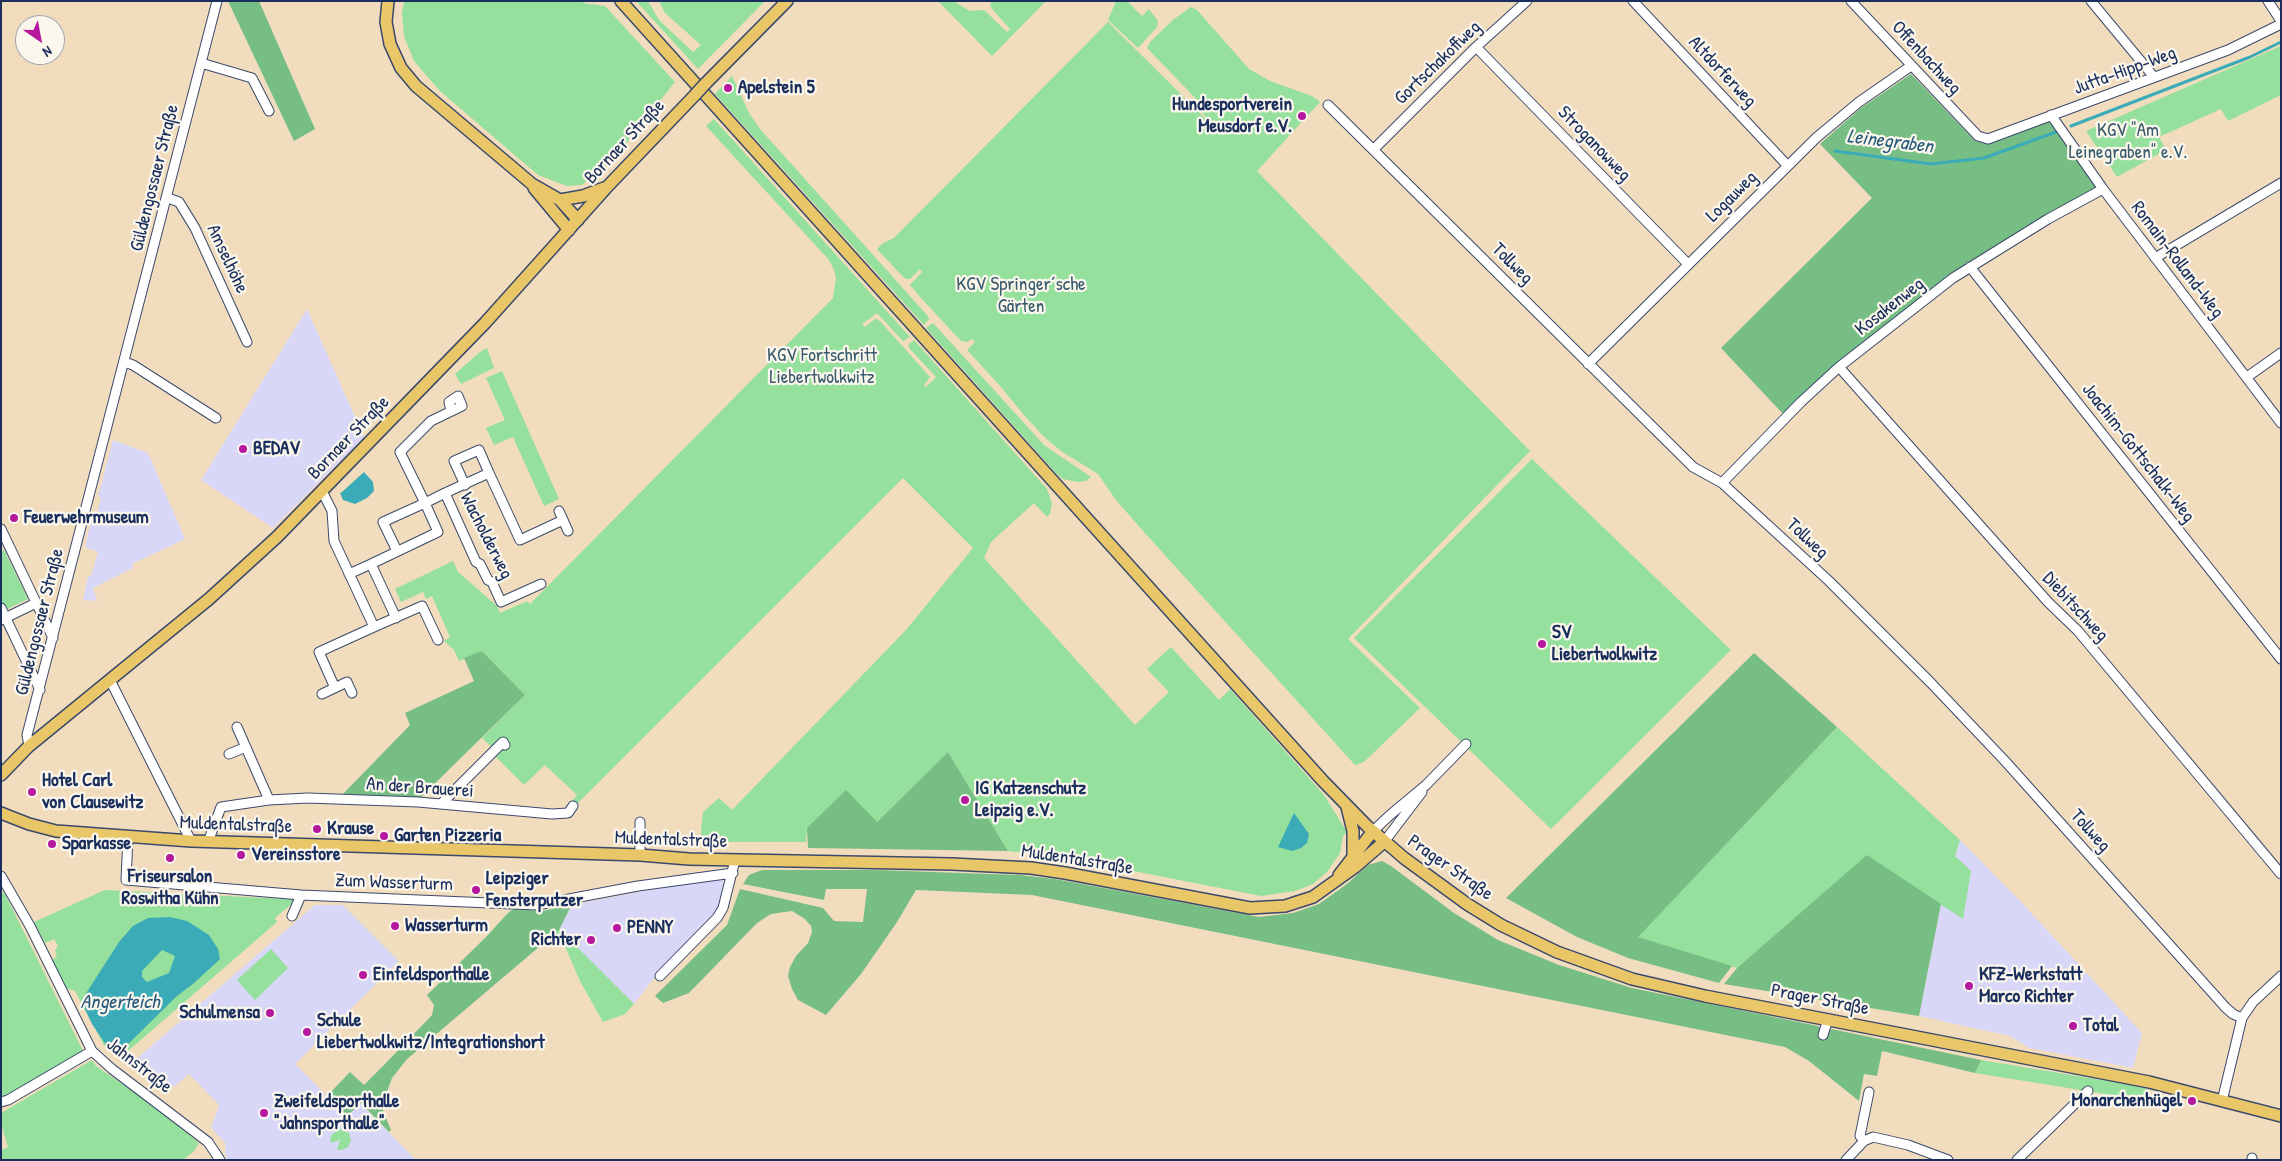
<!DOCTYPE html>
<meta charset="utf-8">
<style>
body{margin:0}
#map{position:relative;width:2282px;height:1161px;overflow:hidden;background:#f1ddbd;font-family:"Patrick Hand",sans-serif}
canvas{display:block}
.frame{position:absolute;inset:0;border:2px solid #1b2f5e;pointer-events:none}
.north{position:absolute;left:15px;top:15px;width:50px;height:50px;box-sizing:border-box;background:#fbf7ec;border:1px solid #a1a7b3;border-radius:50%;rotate:147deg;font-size:14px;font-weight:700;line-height:20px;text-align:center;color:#1b2f5e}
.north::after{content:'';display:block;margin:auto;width:18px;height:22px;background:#b5179e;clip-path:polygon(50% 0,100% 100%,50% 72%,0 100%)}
</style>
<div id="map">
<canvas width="2282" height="1161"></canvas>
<div class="frame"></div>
<div class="north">N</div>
</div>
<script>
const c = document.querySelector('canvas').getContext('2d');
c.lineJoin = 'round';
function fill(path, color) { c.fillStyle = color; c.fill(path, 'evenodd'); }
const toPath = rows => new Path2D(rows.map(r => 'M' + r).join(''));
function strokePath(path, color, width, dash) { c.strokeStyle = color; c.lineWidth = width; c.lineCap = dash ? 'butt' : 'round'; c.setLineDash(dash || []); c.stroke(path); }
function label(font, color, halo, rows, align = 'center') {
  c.font = font + ' "Patrick Hand",sans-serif'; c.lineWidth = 4.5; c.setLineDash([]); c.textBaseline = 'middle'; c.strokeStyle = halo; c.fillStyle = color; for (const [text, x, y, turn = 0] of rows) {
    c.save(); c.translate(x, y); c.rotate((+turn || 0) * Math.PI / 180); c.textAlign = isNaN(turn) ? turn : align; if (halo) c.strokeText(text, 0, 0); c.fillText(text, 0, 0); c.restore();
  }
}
const built = toPath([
 [307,309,364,437,273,528,201,480],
 [113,440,148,453,185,539,132,564,133,568,93,588,97,601,83,600,88,576,91,576,98,552,85,547,91,521,95,522,101,498,98,496],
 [1960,840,2023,904,2142,1033,2133,1068,2029,1048,2010,1036,1919,1016,1941,904,1963,918,1955,856],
 [700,880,723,880,723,892,718,909,658,973,634,1004,559,930,572,905],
 [315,905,343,905,399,961,295,1064,347,1116,360,1103,416,1160,227,1160,225,1153,226,1144,211,1128,219,1105,189,1074,174,1087,134,1061]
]);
const green = toPath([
 [404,1,582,1,583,3,605,6,675,82,612,161,582,185,567,186,538,175,440,91,414,61,404,36,402,14],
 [636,1,648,1,659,20,693,52,701,45,665,13,659,1,765,1,698,69],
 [938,1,953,1,970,11,984,10,1007,32,1010,29,993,10,990,5,992,1,1046,1,992,56],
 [1116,1,1127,1,1142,16,1149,9,1158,21,1157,27,1138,48,1108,20],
 [1191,7,1197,10,1249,69,1270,81,1312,96,1320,102,1257,171,1530,451,1348,639,1420,708,1364,762,1355,765,1144,532,1116,500,1098,474,1061,451,1043,436,1024,415,1001,387,967,350,975,342,972,339,967,342,961,341,921,298,910,285,922,272,920,269,910,279,905,279,877,249,883,243,894,238,1108,22,1212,125,1202,112,1205,108,1147,48,1150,42,1174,19],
 [2281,46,2281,95,2228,121,2221,109,2159,137,2166,150,2117,177,2086,131],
 [732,76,749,113,760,129,927,315,929,319,924,325,715,94],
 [714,119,910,337,903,341,877,313,862,324,865,327,875,319,879,320,930,377,924,385,926,387,936,377,910,349,908,345,914,340,1047,489,1052,503,1050,514,1047,517,1034,503,991,542,984,558,1135,725,1169,692,1147,669,1171,647,1219,700,1230,689,1324,795,1347,832,1343,836,1340,853,1327,872,1313,884,1295,891,1261,896,1062,857,1008,851,948,752,877,822,807,828,806,842,700,842,703,812,719,798,732,810,906,630,973,548,903,478,574,807,570,803,577,795,545,765,524,785,494,755,497,752,482,738,525,695,482,651,459,661,454,650,444,641,450,637,432,596,426,599,423,592,401,602,395,589,453,561,458,572,497,606,500,613,527,601,530,604,833,298,836,278,834,270,829,260,706,126],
 [933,323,1044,445,1091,477,1086,481,1077,482,1063,479,1055,472,926,328],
 [487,348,494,368,461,384,455,374,480,352],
 [502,371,559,499,544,506,513,437,494,445,486,428,505,420,486,378],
 [1532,459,1731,650,1551,829,1354,638],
 [4,550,28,599,5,610,1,602,1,552],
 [1837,727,1960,840,1955,856,1971,871,1963,919,1867,856,1737,968,1637,937],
 [105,890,285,899,289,896,295,901,275,918,277,922,128,1051,116,1054,106,1049,75,991,66,988,52,961,57,955,55,951,58,946,54,939,45,943,34,922],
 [4,892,84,1053,3,1098,1,1097,1,895],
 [559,929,634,1004,625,1014,603,1022,580,981,564,944,559,937,552,936],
 [271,949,288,968,255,1000,237,980],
 [92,1060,96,1066,147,1101,199,1143,194,1151,183,1160,1,1160,1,1150,8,1147,1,1124,1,1113],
 [1981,1060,2143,1087,2149,1090,2150,1095,2149,1101,1975,1073],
 [340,1129,349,1133,351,1140,348,1147,342,1150,337,1150,340,1140,331,1143,330,1140,332,1134]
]);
const forest = toPath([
 [228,1,259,1,315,129,294,141],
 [1911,74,1975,141,1985,143,2050,120,2097,188,1967,265,1785,416,1721,348,1872,198,1820,144,1861,108],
 [482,651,525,695,420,798,343,794,410,725,405,713,474,681,464,658],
 [1754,653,1837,727,1638,937,1732,966,1719,983,1628,958,1577,937,1506,898],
 [948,752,1008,851,808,848,807,828,846,790,877,822],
 [1867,855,1941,904,1919,1016,1724,984,1737,968],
 [1382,861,1391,866,1454,913,1498,940,1559,965,1632,988,1818,1026,1827,1036,1831,1029,1981,1060,1975,1073,1882,1051,1877,1076,1864,1074,1859,1101,1809,1061,1785,1047,1032,895,916,890,897,922,861,974,826,1015,798,1000,792,989,788,976,790,967,796,956,808,943,812,932,811,926,805,919,792,911,771,914,757,923,689,993,663,1003,655,996,727,925,740,889,823,908,834,921,863,922,867,889,826,889,824,900,743,884,749,875,762,870,875,870,1019,875,1055,879,1259,917,1293,913,1319,904,1347,884,1368,865],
 [572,904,559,930,552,936,407,1059,392,1078,385,1097,383,1111,391,1130,389,1132,361,1103,347,1116,327,1096,350,1072,364,1085,385,1064,432,1015,434,1005,427,995,487,936,507,914,513,909,543,911]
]);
const water = toPath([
 [364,472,373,482,374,491,367,498,355,504,343,500,340,493,342,492],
 [1294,813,1309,834,1307,843,1301,848,1292,851,1278,847],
 [170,917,187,921,209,935,218,949,220,959,194,983,177,996,122,1050,111,1048,106,1045,92,1024,83,1005,85,995,119,942,133,926,148,918],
 [162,950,175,956,169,973,147,982,142,977,142,971]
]);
const stream = toPath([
 [2071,126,2250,57,2281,42],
 [1835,151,1931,164,1984,158,2056,132]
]);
const minor = toPath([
 [1633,1,1787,165],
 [1851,1,1978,136,1988,139,2228,50,2281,24],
 [2091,1,2154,77],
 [2268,1,2281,21],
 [1476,47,1688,264],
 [201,63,252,78,269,111],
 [1328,105,1693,467,1722,483,1829,581,1931,683,2005,761,2226,1008,2233,1014,2242,1018],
 [2051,115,2103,189,2281,423],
 [1374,149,1476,47,1527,1],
 [168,198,179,202,195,228,247,342],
 [2155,258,2281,183],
 [1970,267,2281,659],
 [124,362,133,365,216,418],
 [1588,364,1816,138,1859,102,1911,66],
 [1839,367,2048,602,2078,631,2281,874],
 [2247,377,2281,353],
 [1722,483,1801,402,1839,367,1953,278,2048,219,2103,189],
 [465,485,454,461,479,450,489,473],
 [322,491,332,511,334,541,374,627,422,606,438,640],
 [445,493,489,473,520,540,563,520],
 [559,511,568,531],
 [1,529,53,638],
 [397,551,383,522,425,503,400,452,431,421,462,406,458,396,449,402,451,411],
 [371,564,438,532,425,503,445,493,476,562,480,564,488,580,492,582,501,602,541,584],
 [349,574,371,564,396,618],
 [1,608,40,690],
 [1,620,36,603],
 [110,680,191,841],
 [335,688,319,652,374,627],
 [322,694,347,682,352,693],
 [237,727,269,800],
 [29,746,27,735,217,1],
 [229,754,246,747],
 [441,804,503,742,505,745],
 [1373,831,1390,815,1426,785,1466,744],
 [128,837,126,880,301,895,537,905,638,886,733,873],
 [208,842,221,807,269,800,308,798,418,802,552,814,568,813,573,806],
 [1384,842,1422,792],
 [640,855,640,822],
 [1,876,30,926,92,1051,112,1069,208,1142,220,1160],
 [292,916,301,895],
 [660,976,717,918,723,908,735,860],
 [1823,1035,1828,1019],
 [2222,1101,2242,1018,2253,1002,2281,976],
 [1,1102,8,1100,92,1051],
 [1864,1141,1860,1136,1869,1092],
 [1846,1160,1864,1141,1873,1137,1908,1145,1948,1160],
 [2017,1160,2088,1091],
 [2252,1160,2252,1158]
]);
const major = toPath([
 [388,1,386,22,390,44,401,68,416,86,532,184,560,200,578,220],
 [621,1,1323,781,1367,826,1404,858,1467,904,1501,925,1557,952,1632,979,1705,996,2149,1082,2281,1116],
 [705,84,787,1],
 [534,188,569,230],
 [560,200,583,196,604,188],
 [1,775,29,746,209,599,277,537,485,323,606,188,694,96],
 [1347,807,1353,831,1353,854],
 [1,813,29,824,56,831,191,841,640,855,689,859,952,864,1031,868,1065,873,1250,908,1285,906,1313,897,1355,867,1384,842],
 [1339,875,1373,831]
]);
const majorBridge = toPath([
 [694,96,705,84]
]);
const markers = [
 [728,88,5,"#b5179e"],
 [1302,116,5,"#b5179e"],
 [243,449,5,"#b5179e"],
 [14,518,5,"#b5179e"],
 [1542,644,5,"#b5179e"],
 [32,792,5,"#b5179e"],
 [965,800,5,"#b5179e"],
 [317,829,5,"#b5179e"],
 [384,836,5,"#b5179e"],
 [52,844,5,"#b5179e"],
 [241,855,5,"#b5179e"],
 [170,858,5,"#b5179e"],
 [476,890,5,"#b5179e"],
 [395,926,5,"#b5179e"],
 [617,928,5,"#b5179e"],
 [591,940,5,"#b5179e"],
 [363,975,5,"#b5179e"],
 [1969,986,5,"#b5179e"],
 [270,1013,5,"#b5179e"],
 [2073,1026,5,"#b5179e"],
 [307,1032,5,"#b5179e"],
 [2192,1101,5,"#b5179e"],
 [264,1113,5,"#b5179e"]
];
const streetNames = [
 ["Offenbachweg",1926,58,47],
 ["Gortschakoffweg",1438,63,-44],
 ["Jutta-Hipp-Weg",2125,71,-20],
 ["Altdorferweg",1722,72,47],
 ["Bornaer Straße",625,142,-47],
 ["Stroganowweg",1594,144,46],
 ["Güldengossaer Straße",155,178,-76],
 ["Logauweg",1732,197,-45],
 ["Amselhöhe",227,259,65],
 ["Romain-Rolland-Weg",2177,260,53],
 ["Tollweg",1512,264,45],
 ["Kosakenweg",1890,307,-38],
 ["Bornaer Straße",349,438,-46],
 ["Joachim-Gottschalk-Weg",2138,453,52],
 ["Wacholderweg",486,536,63],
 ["Tollweg",1807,539,43],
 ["Diebitschweg",2075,607,47],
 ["Güldengossaer Straße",40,622,-76],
 ["An der Brauerei",420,788,4],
 ["Muldentalstraße",236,825,2],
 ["Tollweg",2090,831,48],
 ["Muldentalstraße",671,840,2],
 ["Muldentalstraße",1077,860,9],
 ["Prager Straße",1450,868,35],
 ["Zum Wasserturm",394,883,2],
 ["Prager Straße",1820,1000,11],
 ["Jahnstraße",139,1066,38]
];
const poiNames = [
 ["Apelstein 5",738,88],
 ["Hundesportverein",1292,105,"right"],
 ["Meusdorf e.V.",1292,127,"right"],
 ["BEDAV",253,449],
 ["Feuerwehrmuseum",24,518],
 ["SV",1552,633],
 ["Liebertwolkwitz",1552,655],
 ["Hotel Carl",42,781],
 ["von Clausewitz",42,803],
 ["IG Katzenschutz",975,789],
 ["Leipzig e.V.",975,811],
 ["Krause",327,829],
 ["Garten Pizzeria",394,836],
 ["Sparkasse",62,844],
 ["Vereinsstore",251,855],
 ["Friseursalon",170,877,"center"],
 ["Roswitha Kühn",170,899,"center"],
 ["Leipziger",486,879],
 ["Fensterputzer",486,901],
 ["Wasserturm",405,926],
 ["PENNY",627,928],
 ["Richter",581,940,"right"],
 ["Einfeldsporthalle",373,975],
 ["KFZ-Werkstatt",1979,975],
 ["Marco Richter",1979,997],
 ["Schulmensa",260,1013,"right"],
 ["Schule",317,1021],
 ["Liebertwolkwitz/Integrationshort",317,1043],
 ["Total",2083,1026],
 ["Monarchenhügel",2182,1101,"right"],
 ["Zweifeldsporthalle",274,1102],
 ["\"Jahnsporthalle\"",274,1124]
];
const parkNames = [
 ["KGV \"Am",2128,131],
 ["Leinegraben\" e.V.",2128,153],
 ["KGV Springer´sche",1021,285],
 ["Gärten",1021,307],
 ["KGV Fortschritt",822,356],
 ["Liebertwolkwitz",822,378]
];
const waterNames = [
 ["Leinegraben",1890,142,7],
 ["Angerteich",120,1003]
];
fill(built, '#d9d7f8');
fill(green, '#94e09c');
fill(forest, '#77be84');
fill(water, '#3aabb7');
strokePath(stream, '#3aabb7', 3);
strokePath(minor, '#3b496c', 11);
strokePath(major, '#3b496c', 14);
strokePath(minor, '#fff', 9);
strokePath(major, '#e9c769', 11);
strokePath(majorBridge, '#3b496c', 14, []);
strokePath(majorBridge, '#e9c769', 11);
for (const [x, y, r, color] of markers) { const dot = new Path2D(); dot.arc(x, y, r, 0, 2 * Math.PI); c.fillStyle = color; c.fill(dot); strokePath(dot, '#fbf7ec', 2); }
label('19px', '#1b2f5e', '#fbf7ec', streetNames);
label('bold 19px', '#1b2f5e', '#fbf7ec', poiNames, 'left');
label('19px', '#395b6e', '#fbf7ec', parkNames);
label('italic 20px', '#265a7d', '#fbf7ec', waterNames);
</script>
